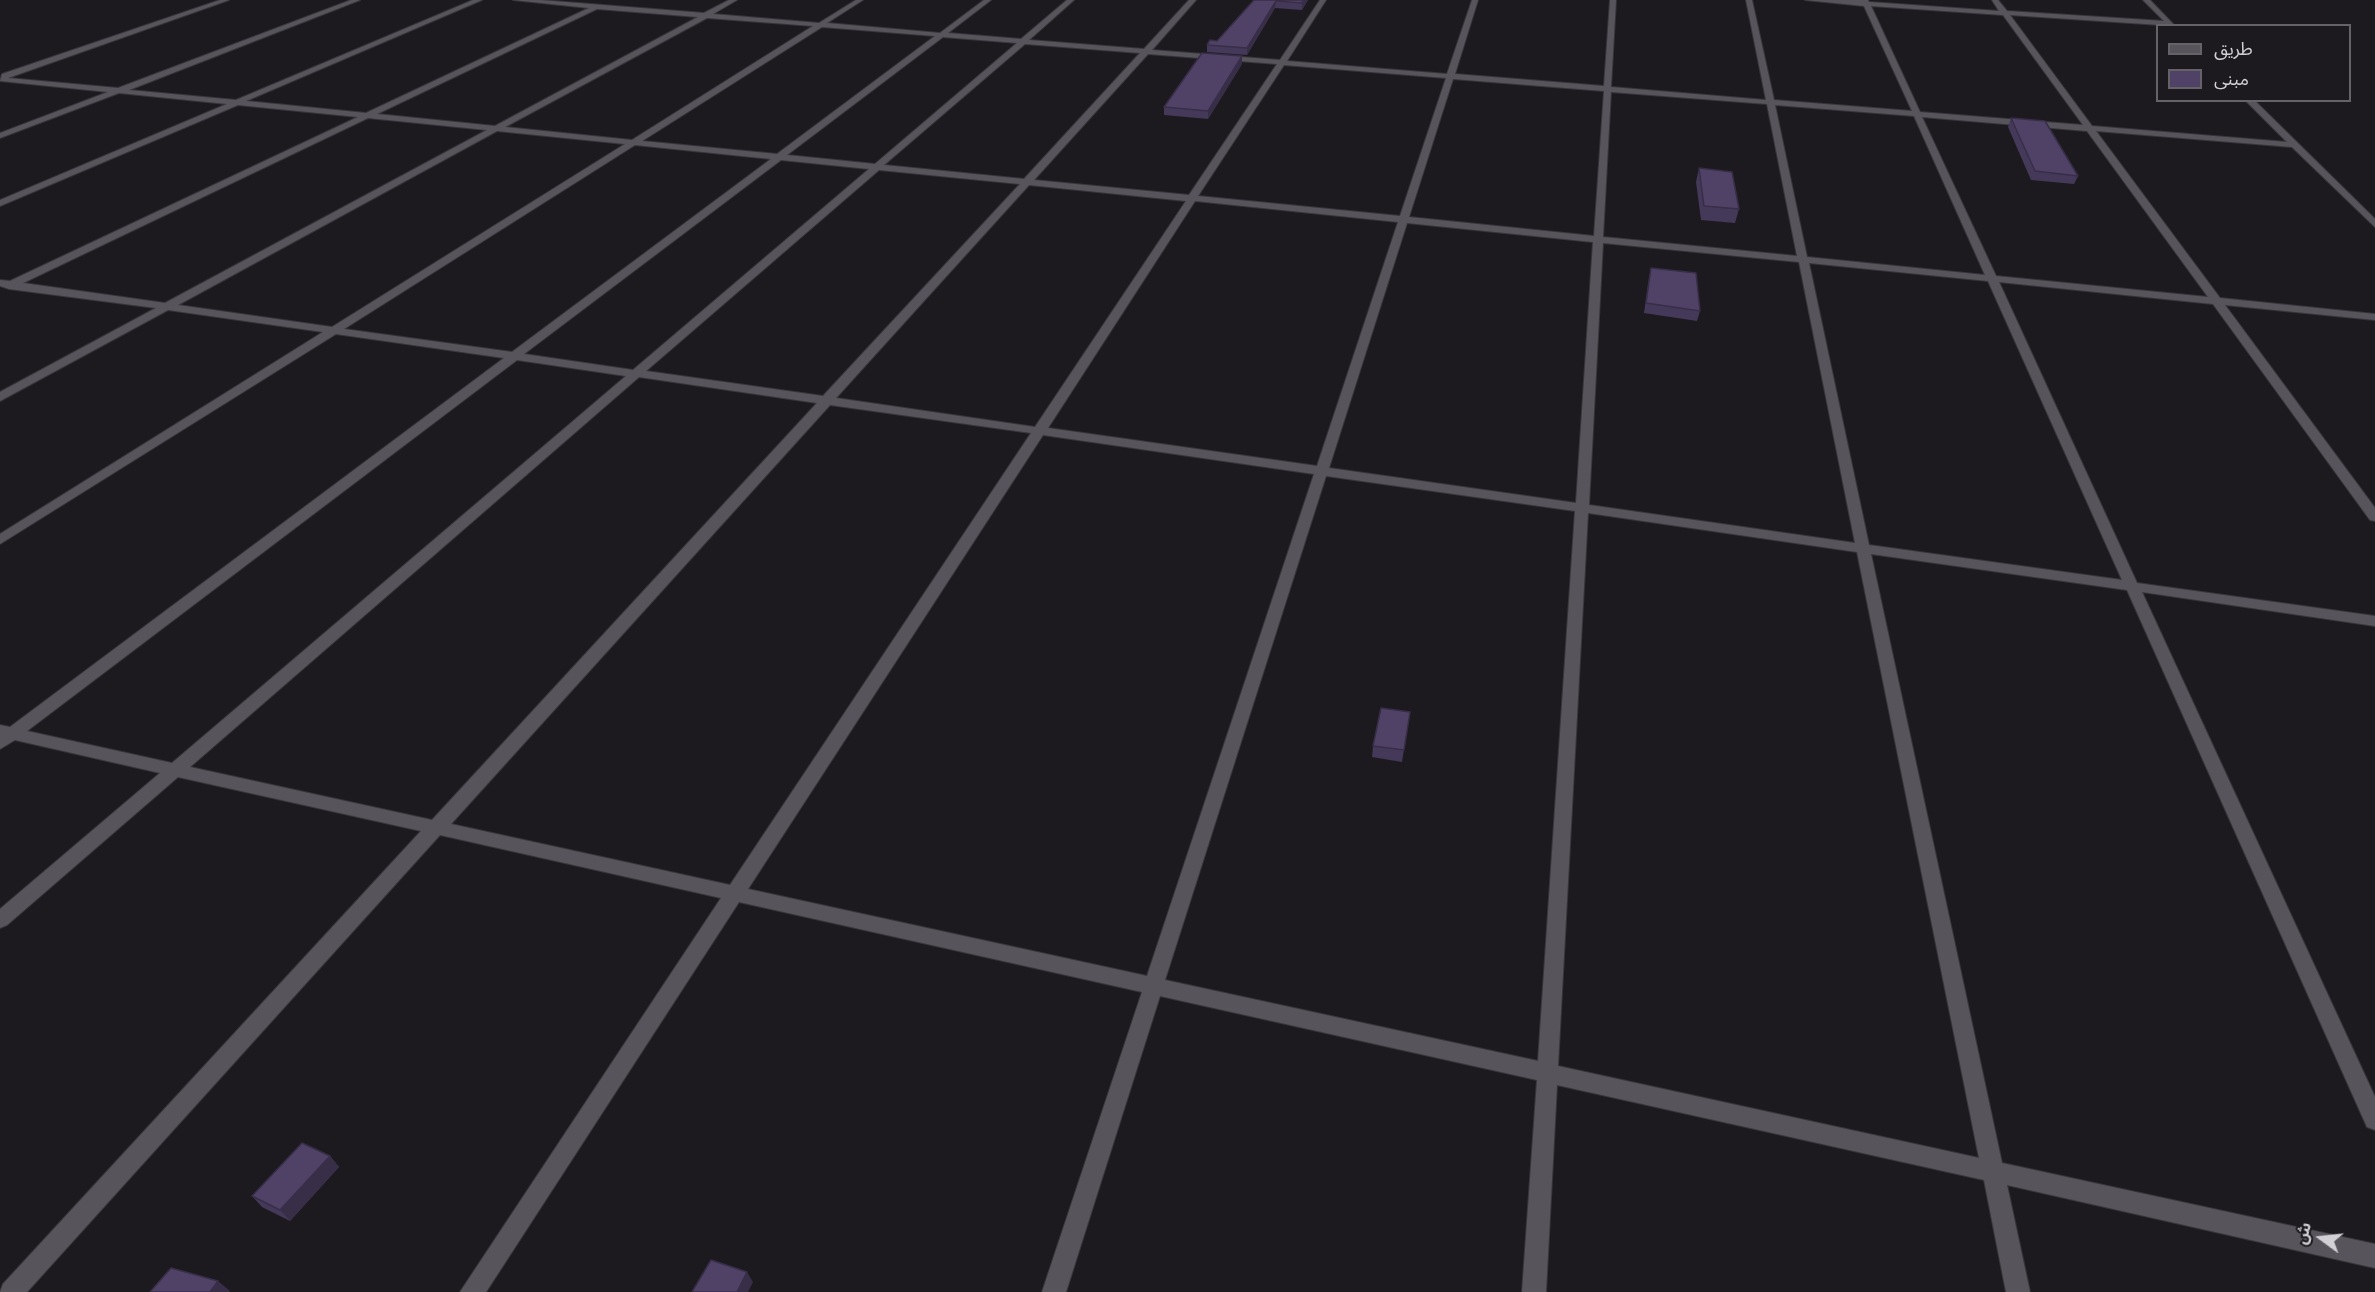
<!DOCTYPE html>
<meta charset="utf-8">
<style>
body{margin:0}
#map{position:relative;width:2375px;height:1292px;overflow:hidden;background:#1c1a1f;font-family:"Nunito Sans","Noto Sans Arabic",sans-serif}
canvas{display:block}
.legend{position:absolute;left:2156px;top:24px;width:195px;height:78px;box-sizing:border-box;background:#1c1a1f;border:2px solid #656367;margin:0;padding:8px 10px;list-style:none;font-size:18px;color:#d2d0d4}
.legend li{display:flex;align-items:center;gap:12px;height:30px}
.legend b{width:30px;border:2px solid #656367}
.north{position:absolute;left:2291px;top:1208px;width:60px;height:60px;-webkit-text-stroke:4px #1c1a1f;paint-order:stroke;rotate:285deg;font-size:16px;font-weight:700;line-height:24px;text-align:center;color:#d2d0d4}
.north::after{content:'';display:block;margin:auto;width:21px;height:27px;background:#d2d0d4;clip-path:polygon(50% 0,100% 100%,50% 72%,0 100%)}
</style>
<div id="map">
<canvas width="2375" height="1292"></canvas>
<ul class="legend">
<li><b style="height:8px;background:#57555b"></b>طريق</li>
<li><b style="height:16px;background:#504267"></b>مبنى</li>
</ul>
<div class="north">ش</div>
</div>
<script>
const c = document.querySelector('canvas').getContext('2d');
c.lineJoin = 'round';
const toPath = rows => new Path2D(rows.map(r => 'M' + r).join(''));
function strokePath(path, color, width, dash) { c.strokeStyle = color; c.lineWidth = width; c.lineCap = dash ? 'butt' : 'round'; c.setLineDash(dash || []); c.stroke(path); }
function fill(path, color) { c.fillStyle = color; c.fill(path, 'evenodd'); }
const minor = toPath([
 [220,0,229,0,8,78,118,88,351,0,360,0,129,90,236,100,473,0,482,0,246,101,366,113,589,8,513,0,540,0,704,13,729,0,737,0,713,14,819,23,856,0,863,0,827,23,940,33,984,0,991,0,948,33,1021,39,1067,0,1074,0,1029,40,1144,49,1189,0,1196,0,1152,50,1280,60,1320,0,1326,0,1287,61,1447,74,1472,0,1478,0,1455,74,1604,86,1610,0,1616,0,1611,87,1766,100,1746,0,1752,0,1774,100,1912,111,1864,6,1805,0,1868,0,1869,2,1999,11,1992,0,1998,0,2007,11,2164,21,2143,0,2150,0,2175,26,2010,15,2092,126,2287,142,2245,100,2254,100,2375,219,2375,227,2292,147,2096,131,2220,298,2375,314,2375,320,2225,305,2375,508,2375,521,2370,520,2213,304,1999,282,2137,583,2375,616,2375,626,2142,592,2375,1097,2375,1130,2367,1127,2127,590,1871,554,2002,1163,2375,1244,2375,1268,2007,1185,2030,1292,2006,1292,1984,1180,1557,1085,1546,1292,1522,1292,1537,1080,1160,996,1066,1292,1042,1292,1142,992,739,902,486,1292,460,1292,721,898,440,835,27,1292,0,1292,3,1284,421,831,178,777,7,925,0,928,0,909,160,773,15,740,0,749,0,725,10,727,504,358,336,334,0,544,0,534,323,332,168,310,0,401,0,392,156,308,9,289,0,286,0,280,10,281,358,117,238,105,0,206,0,200,227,104,119,93,0,138,0,133,108,92,0,81,2,74,220,0],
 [1871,6,2003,15,2083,125,1920,112,1871,6],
 [597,9,698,17,495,126,377,114,597,9],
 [707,18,813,26,632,140,505,127,707,18],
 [822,27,935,36,777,154,642,141,822,27],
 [943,37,1017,43,875,164,787,155,943,37],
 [1025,44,1140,53,1024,179,884,165,1025,44],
 [1148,54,1277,64,1189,195,1034,180,1148,54],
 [1284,65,1446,78,1400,216,1198,196,1284,65],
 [1453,79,1604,91,1594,236,1409,217,1453,79],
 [1611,92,1767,104,1797,256,1603,237,1611,92],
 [1775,105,1914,116,1985,275,1807,257,1775,105],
 [1922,117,2087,131,2208,297,1996,276,1922,117],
 [368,118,487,130,165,303,23,283,368,118],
 [497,131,625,144,332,327,178,305,497,131],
 [635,145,771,159,512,352,344,329,635,145],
 [781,160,869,169,633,370,524,354,781,160],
 [879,170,1020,184,823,396,646,371,879,170],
 [1029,185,1186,201,1035,427,836,398,1029,185],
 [1195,201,1398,222,1317,466,1048,428,1195,201],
 [1407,223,1593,242,1576,503,1329,468,1407,223],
 [1603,243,1799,262,1855,543,1589,505,1603,243],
 [1809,263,1988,281,2122,580,1869,545,1809,263],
 [517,360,626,376,172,763,27,731,517,360],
 [639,377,817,403,432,820,190,767,639,377],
 [830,405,1031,433,730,885,451,824,830,405],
 [1043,435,1314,474,1147,976,748,889,1043,435],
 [1326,476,1575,511,1538,1061,1165,980,1326,476],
 [1588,513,1857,552,1979,1158,1558,1066,1588,513]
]);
const wall = toPath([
 [1254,0,1308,0,1302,10,1275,8,1247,55,1207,52,1207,45,1217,41],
 [1242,64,1208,119,1164,115,1164,107],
 [2011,118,2078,176,2074,184,2031,180,2008,127],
 [1699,168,1739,209,1735,223,1701,220,1696,182],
 [1651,268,1700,311,1697,321,1644,313,1649,277],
 [1410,712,1402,762,1372,757,1373,746],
 [330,1156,339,1167,290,1221,262,1207,252,1196]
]);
const shadedWall = toPath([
 [1304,0,1308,0,1302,10,1302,3],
 [1276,1,1275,8,1247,55,1247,48],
 [1242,56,1242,64,1208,119,1208,111],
 [330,1156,339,1167,290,1221,280,1210],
 [747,1272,753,1282,748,1292,737,1292],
 [218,1281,230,1291,229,1292,210,1292]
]);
const building = toPath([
 [1254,0,1304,0,1302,3,1276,1,1247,48,1207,45,1210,40,1217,41,1254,0],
 [1202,53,1242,56,1208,111,1164,107,1202,53],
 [2011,118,2045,121,2078,176,2035,171,2011,118],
 [1699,168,1732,172,1739,209,1704,206,1699,168],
 [1651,268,1696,273,1700,311,1646,303,1651,268],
 [1381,708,1410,712,1404,750,1373,746,1381,708],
 [302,1143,330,1156,280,1210,252,1196,302,1143],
 [711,1260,747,1272,737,1292,692,1292,711,1260],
 [171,1268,218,1281,210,1292,150,1292,171,1268]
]);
strokePath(minor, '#37363a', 2);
fill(minor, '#57555b');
fill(wall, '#453959');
fill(shadedWall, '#382e48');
fill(building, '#504267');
strokePath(building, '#382e48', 1.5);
</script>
